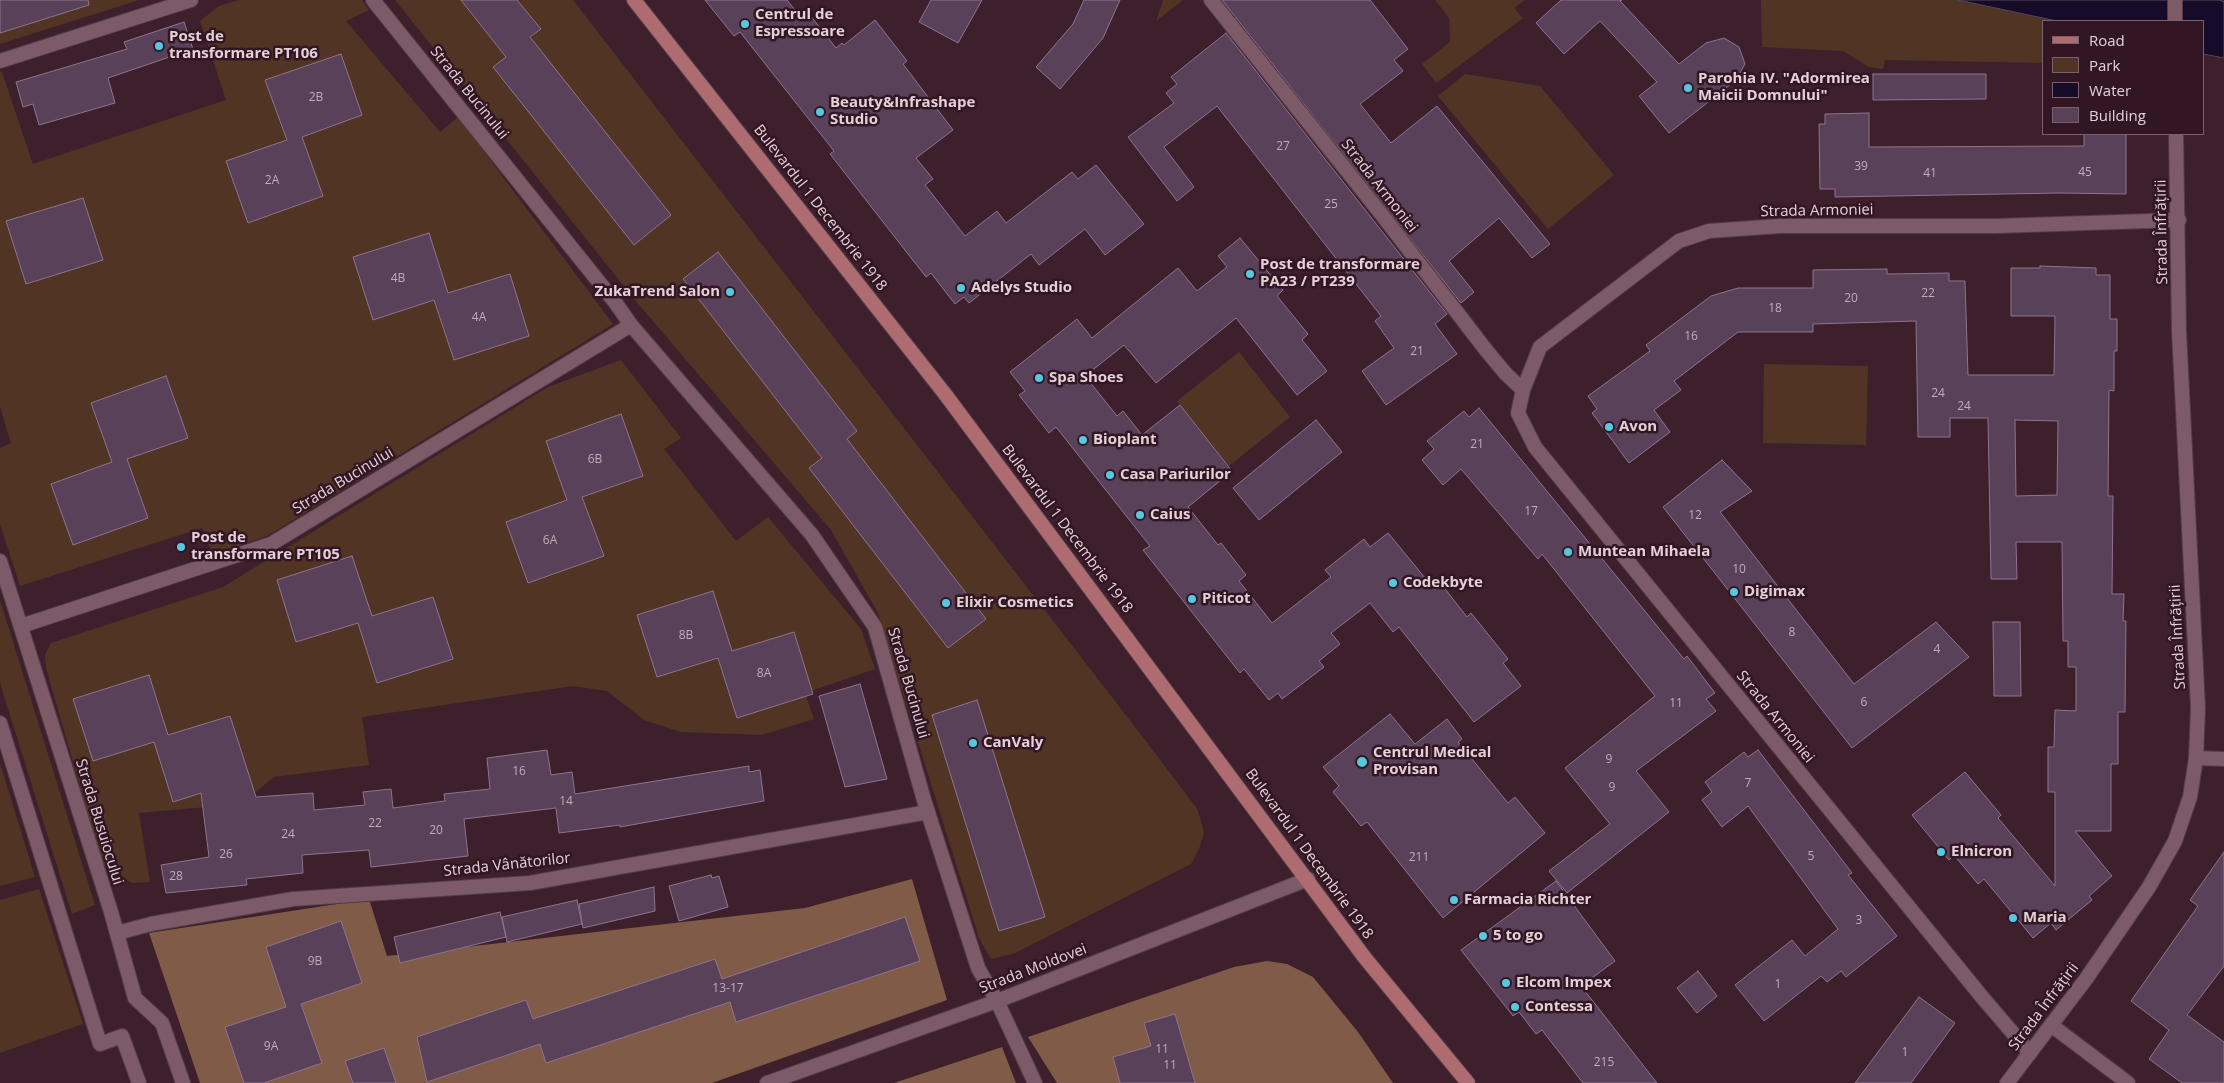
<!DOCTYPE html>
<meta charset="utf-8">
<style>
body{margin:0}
#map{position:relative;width:2224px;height:1083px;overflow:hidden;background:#3d202c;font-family:"Open Sans",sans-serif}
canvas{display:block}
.legend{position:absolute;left:2042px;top:20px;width:162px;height:115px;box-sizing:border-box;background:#321623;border:1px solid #7a606b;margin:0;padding:6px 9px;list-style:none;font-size:15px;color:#e5d0d8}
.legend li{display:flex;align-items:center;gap:10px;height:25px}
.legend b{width:25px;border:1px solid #7a606b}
</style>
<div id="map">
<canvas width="2224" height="1083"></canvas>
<ul class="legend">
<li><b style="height:6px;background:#af6c70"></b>Road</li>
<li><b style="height:14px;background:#523424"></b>Park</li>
<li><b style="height:14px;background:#160b29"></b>Water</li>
<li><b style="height:14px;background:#584159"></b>Building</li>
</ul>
</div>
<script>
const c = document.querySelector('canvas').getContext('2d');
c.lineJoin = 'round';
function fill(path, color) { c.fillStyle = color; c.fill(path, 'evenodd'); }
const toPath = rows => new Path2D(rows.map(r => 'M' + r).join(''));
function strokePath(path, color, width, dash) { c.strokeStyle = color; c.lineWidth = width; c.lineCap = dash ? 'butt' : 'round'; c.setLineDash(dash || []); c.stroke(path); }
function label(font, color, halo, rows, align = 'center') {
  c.font = font + ' "Open Sans",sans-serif'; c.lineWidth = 5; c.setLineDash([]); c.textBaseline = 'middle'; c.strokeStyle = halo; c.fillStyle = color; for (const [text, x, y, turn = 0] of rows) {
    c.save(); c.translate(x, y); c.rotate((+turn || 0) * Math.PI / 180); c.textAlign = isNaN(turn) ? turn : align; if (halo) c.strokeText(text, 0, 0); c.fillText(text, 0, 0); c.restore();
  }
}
const green = toPath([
 [0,0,139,0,0,44],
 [239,0,362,0,369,10,346,21,440,132,458,117,613,324,267,536,213,555,202,528,20,586,0,524,0,448,11,443,0,407,0,72,2,72,33,164,226,100,200,21,219,6],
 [395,0,573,0,1142,736,1198,810,1204,833,1199,849,1191,864,1015,953,991,959,979,938,878,613,831,530,635,300],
 [1163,0,1183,0,1156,21],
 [1435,0,1525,0,1514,8,1523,18,1436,83,1422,64,1450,42,1449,18],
 [1761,0,1958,0,2057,21,2043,21,2043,63,1885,60,1883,69,1869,67,1843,51,1762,47],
 [1465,74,1540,86,1614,175,1548,229,1438,96],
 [1239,352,1290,417,1229,466,1177,401],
 [621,360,681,438,664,449,736,541,768,517,861,629,875,669,805,693,814,719,762,735,681,732,644,720,607,691,573,686,362,717,369,765,274,777,241,804,139,813,150,882,133,883,115,876,102,862,46,668,45,655,51,643,223,587,548,387],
 [1764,364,1868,366,1866,445,1763,443],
 [0,600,95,905,72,914,0,683],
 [0,763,35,877,0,886],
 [39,889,83,1024,0,1053,0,900]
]);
const forest = toPath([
 [912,879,947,1000,712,1083,200,1083,149,933,369,899,387,956,805,908],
 [1267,961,1287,964,1313,977,1358,1032,1393,1083,1057,1083,1028,1037,1234,967],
 [1002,1047,1016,1083,894,1083]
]);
const water = toPath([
 [1958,0,2219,0,2224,2,2224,58,2203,54,2203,21,2057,21,1958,0]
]);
const building = toPath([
 [0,0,88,0,89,5,0,33,0,0],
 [461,0,517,0,541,29,530,37,671,215,634,245,493,67,506,57,461,0],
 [705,0,787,0,803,20,810,15,836,48,842,43,844,45,875,20,907,61,903,64,953,130,916,158,933,179,925,185,965,236,997,211,1006,223,1072,172,1078,179,1096,165,1144,224,1105,255,1085,229,1039,265,1031,254,969,303,964,297,955,304,931,273,926,277,830,154,834,151,740,32,734,36,705,0],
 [931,0,982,0,958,43,919,22,931,0],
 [1084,0,1120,0,1103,38,1060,89,1036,67,1073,24,1084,0],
 [1222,0,1370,0,1408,49,1394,60,1403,71,1360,104,1391,143,1437,106,1550,244,1532,258,1499,218,1449,261,1474,292,1461,303,1222,0],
 [1561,0,1622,0,1620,1,1679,64,1706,43,1724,38,1739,47,1745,64,1736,80,1669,133,1639,96,1657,82,1600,21,1564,54,1536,23,1561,0],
 [184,22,193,49,108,78,115,103,39,125,33,104,23,107,16,82,127,49,124,42,184,22],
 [1226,33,1447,314,1435,324,1457,354,1386,405,1362,371,1394,348,1375,321,1381,316,1217,106,1164,147,1194,187,1177,201,1128,137,1174,103,1166,93,1177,84,1171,77,1226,33],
 [341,54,362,115,302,137,323,196,248,223,226,161,287,140,265,80,341,54],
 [1873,74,1986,74,1986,99,1873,100,1873,74],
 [1869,113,1869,147,2084,146,2084,134,2126,134,2126,194,2059,193,1835,197,1835,189,1820,189,1819,124,1825,124,1825,114,1869,113],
 [83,198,103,260,26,284,6,221,83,198],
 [429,233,448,293,510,274,529,336,454,360,434,300,373,320,353,257,429,233],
 [1240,238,1283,290,1277,296,1308,334,1302,340,1327,371,1297,395,1236,318,1156,383,1124,345,1085,376,1117,416,1123,411,1142,435,1180,405,1232,471,1188,507,1218,545,1221,543,1246,575,1239,581,1272,623,1331,577,1325,570,1364,539,1370,547,1388,533,1435,590,1442,585,1467,617,1471,613,1508,659,1503,663,1521,686,1474,722,1399,627,1393,632,1370,603,1331,633,1340,644,1319,661,1324,667,1282,699,1278,693,1269,700,1244,669,1240,673,1143,550,1150,546,1056,427,1049,433,1019,395,1025,391,1010,372,1077,319,1092,338,1178,268,1197,291,1227,267,1218,256,1240,238],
 [718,252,857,431,847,439,986,619,948,648,809,468,822,458,683,279,718,252],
 [2040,266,2096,268,2096,275,2110,275,2110,319,2117,319,2117,351,2114,351,2114,391,2109,390,2108,496,2113,496,2112,594,2124,594,2123,621,2126,621,2125,712,2118,712,2118,764,2111,764,2111,831,2075,831,2112,876,2089,896,2092,900,2056,930,2051,923,2033,938,1984,879,1978,884,1954,855,1949,860,1912,815,1965,772,2001,815,1998,818,2055,886,2055,792,2048,792,2048,747,2054,747,2055,710,2076,711,2076,667,2068,667,2068,641,2063,641,2062,542,2016,542,2017,579,1991,579,1988,418,1950,418,1950,437,1918,437,1916,321,1813,324,1813,332,1738,332,1674,381,1681,390,1654,410,1670,432,1629,463,1592,413,1597,409,1588,396,1650,351,1646,345,1711,296,1738,288,1813,288,1813,270,1887,269,1887,274,1949,273,1949,281,1965,281,1968,375,2054,375,2055,316,2011,316,2011,268,2040,268,2040,266],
 [2015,420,2058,421,2057,495,2016,496,2015,420],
 [166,376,188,438,127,459,148,518,73,545,51,484,112,462,91,403,166,376],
 [1479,408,1684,659,1687,656,1715,693,1706,699,1716,711,1636,771,1669,812,1567,893,1549,871,1610,824,1565,768,1655,696,1542,554,1538,559,1461,469,1443,485,1422,460,1434,449,1427,441,1464,411,1469,417,1479,408],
 [621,414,643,476,582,497,604,556,528,583,506,522,567,500,546,441,621,414],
 [1316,420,1342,452,1259,520,1233,488,1316,420],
 [1722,460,1752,491,1720,512,1854,684,1936,622,1969,657,1852,748,1663,507,1722,460],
 [352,556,372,616,433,597,453,659,377,683,358,623,296,642,277,580,352,556],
 [713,591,732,651,794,632,813,694,737,718,718,658,657,677,637,615,713,591],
 [1993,622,2020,622,2021,696,1994,696,1993,622],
 [149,675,168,735,230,716,256,797,313,793,314,810,365,805,363,792,391,789,393,808,445,801,444,794,490,789,487,758,547,750,551,775,572,772,575,794,749,766,749,772,760,770,764,801,620,827,620,825,559,833,556,808,464,819,468,856,371,867,369,850,302,855,303,873,246,879,247,885,166,893,161,865,209,857,201,793,173,802,154,742,93,761,73,699,149,675],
 [860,684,887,779,845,787,819,696,860,684],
 [977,700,1045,917,999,931,932,715,977,700],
 [1390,714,1415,744,1447,719,1462,739,1458,742,1508,803,1515,797,1545,833,1443,918,1367,822,1361,826,1333,792,1339,786,1323,767,1390,714],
 [1758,750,1852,873,1848,875,1897,936,1846,977,1841,971,1827,982,1821,976,1764,1021,1735,985,1792,940,1805,956,1838,929,1748,806,1722,827,1702,800,1712,792,1705,782,1744,752,1748,757,1758,750],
 [2224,852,2224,966,2187,1015,2224,1042,2224,1083,2182,1083,2149,1059,2169,1030,2131,1001,2198,906,2190,900,2224,852],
 [711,875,712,878,719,876,728,907,679,921,669,886,711,875],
 [1556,881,1615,961,1581,986,1657,1083,1583,1083,1542,1030,1536,1034,1519,1012,1513,1016,1461,950,1556,881],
 [654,887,655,911,583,928,579,904,654,887],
 [577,900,582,924,507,942,502,917,577,900],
 [500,912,506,937,400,963,394,937,500,912],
 [905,917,920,961,736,1022,730,1002,546,1063,540,1044,427,1082,417,1037,526,1000,533,1019,715,959,722,979,905,917],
 [341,921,362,983,301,1004,322,1063,264,1083,244,1083,225,1027,286,1007,266,947,341,921],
 [1698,971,1717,996,1697,1013,1677,988,1698,971],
 [1919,997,1955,1023,1911,1083,1855,1083,1919,997],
 [1175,1014,1195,1083,1120,1083,1113,1057,1151,1046,1144,1023,1175,1014],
 [384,1048,396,1083,353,1083,345,1061,384,1048]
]);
const pedestrian = toPath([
 [0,723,100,1044,122,1036,139,1083]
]);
const minor = toPath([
 [373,0,615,302,631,325,812,535,875,627,924,800,978,968,997,1001,1035,1083],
 [1211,0,1382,215,1486,350,1506,374,1523,390],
 [0,61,191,0],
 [0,561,111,912,135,998,162,1023,183,1083],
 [21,626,271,544,631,325],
 [2196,758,2224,759],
 [117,933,151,924,293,899,530,883,928,812],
 [2051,1025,2128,1083],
 [2030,1053,1982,997,1535,447,1518,413,1523,390,1540,347,1679,241,1709,231,1780,226,1996,226,2179,220]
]);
const tertiary = toPath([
 [2175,21,2175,0],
 [767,1083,997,1001,1308,879],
 [2007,1083,2086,979,2149,887,2175,841,2190,797,2196,758,2198,708,2179,331,2176,134]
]);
const primary = toPath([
 [634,0,945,394,1365,958,1468,1083]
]);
const markers = [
 [745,24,5,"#56c9e1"],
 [159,46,5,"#56c9e1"],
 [1688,88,5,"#56c9e1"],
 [820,112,5,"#56c9e1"],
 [1250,274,5,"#56c9e1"],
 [961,288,5,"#56c9e1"],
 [730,292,5,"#56c9e1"],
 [1039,378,5,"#56c9e1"],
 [1609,427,5,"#56c9e1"],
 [1083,440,5,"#56c9e1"],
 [1110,475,5,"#56c9e1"],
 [1140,515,5,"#56c9e1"],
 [181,547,5,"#56c9e1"],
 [1568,552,5,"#56c9e1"],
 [1393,583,5,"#56c9e1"],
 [1734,592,5,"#56c9e1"],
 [1192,599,5,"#56c9e1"],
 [946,603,5,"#56c9e1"],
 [973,743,5,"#56c9e1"],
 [1362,762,6,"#56c9e1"],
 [1941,852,5,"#56c9e1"],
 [1454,900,5,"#56c9e1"],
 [2013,918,5,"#56c9e1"],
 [1483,936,5,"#56c9e1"],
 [1506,983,5,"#56c9e1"],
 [1515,1007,5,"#56c9e1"]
];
const numberNames = [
 ["2B",316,98],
 ["27",1283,147],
 ["39",1861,167],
 ["45",2085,173],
 ["41",1930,174],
 ["2A",272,181],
 ["25",1331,205],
 ["4B",398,279],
 ["22",1928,294],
 ["20",1851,299],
 ["18",1775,309],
 ["4A",479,318],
 ["16",1691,337],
 ["21",1417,352],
 ["24",1938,394],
 ["24",1964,407],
 ["21",1477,445],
 ["6B",595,460],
 ["17",1531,512],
 ["12",1695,516],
 ["6A",550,541],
 ["10",1739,570],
 ["8",1792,633],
 ["8B",686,636],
 ["4",1937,650],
 ["8A",764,674],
 ["6",1864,703],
 ["11",1676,704],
 ["9",1609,760],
 ["16",519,772],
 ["7",1748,784],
 ["9",1612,788],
 ["14",566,802],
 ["22",375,824],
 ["20",436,831],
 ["24",288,835],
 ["26",226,855],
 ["5",1811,857],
 ["211",1419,858],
 ["28",176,877],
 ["3",1859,921],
 ["9B",315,962],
 ["1",1778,985],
 ["13-17",728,989],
 ["9A",271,1047],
 ["11",1162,1050],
 ["1",1905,1053],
 ["215",1604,1063],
 ["11",1170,1066]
];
const poiNames = [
 ["Centrul de",755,15],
 ["Espressoare",755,32],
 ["Post de",169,37],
 ["transformare PT106",169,54],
 ["Parohia IV. \"Adormirea",1698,79],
 ["Maicii Domnului\"",1698,96],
 ["Beauty&Infrashape",830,103],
 ["Studio",830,120],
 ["Post de transformare",1260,265],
 ["PA23 / PT239",1260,282],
 ["Adelys Studio",971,288],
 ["ZukaTrend Salon",720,292,"right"],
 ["Spa Shoes",1049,378],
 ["Avon",1619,427],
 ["Bioplant",1093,440],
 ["Casa Pariurilor",1120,475],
 ["Caius",1150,515],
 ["Post de",191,538],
 ["transformare PT105",191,555],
 ["Muntean Mihaela",1578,552],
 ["Codekbyte",1403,583],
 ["Digimax",1744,592],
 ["Piticot",1202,599],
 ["Elixir Cosmetics",956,603],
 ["CanValy",983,743],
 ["Centrul Medical",1373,753],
 ["Provisan",1373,770],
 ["Elnicron",1951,852],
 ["Farmacia Richter",1464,900],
 ["Maria",2023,918],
 ["5 to go",1493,936],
 ["Elcom Impex",1516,983],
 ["Contessa",1525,1007]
];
const streetNames = [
 ["Strada Bucinului",469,93,51],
 ["Strada Armoniei",1379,186,52],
 ["Bulevardul 1 Decembrie 1918",820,208,52],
 ["Strada Armoniei",1817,211,-1],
 ["Strada Înfrățirii",2162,232,-91],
 ["Strada Bucinului",343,481,-31],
 ["Bulevardul 1 Decembrie 1918",1067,529,53],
 ["Strada Înfrățirii",2178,637,-93],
 ["Strada Bucinului",908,683,74],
 ["Strada Armoniei",1775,717,51],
 ["Strada Busuiocului",99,822,73],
 ["Bulevardul 1 Decembrie 1918",1309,854,54],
 ["Strada Vânătorilor",507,865,-6],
 ["Strada Moldovei",1033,969,-21],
 ["Strada Înfrățirii",2044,1007,-53]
];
fill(green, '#523424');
fill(forest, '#805b47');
fill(water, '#160b29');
strokePath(water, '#54465e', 1);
fill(building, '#584159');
strokePath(building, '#8e748e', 1);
strokePath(pedestrian, '#553c48', 16);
strokePath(minor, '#553c48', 16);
strokePath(tertiary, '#553c48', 16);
strokePath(primary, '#553c48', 16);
strokePath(pedestrian, '#7c5a67', 14);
strokePath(minor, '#7c5a67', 14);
strokePath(tertiary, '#7c5a67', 14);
strokePath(primary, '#af6c70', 14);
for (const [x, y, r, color] of markers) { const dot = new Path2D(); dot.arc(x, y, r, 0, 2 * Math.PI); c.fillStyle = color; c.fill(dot); strokePath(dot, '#321623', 2); }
label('12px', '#c2acb8', null, numberNames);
label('bold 15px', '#e5d0d8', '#321623', poiNames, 'left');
label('15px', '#e5d0d8', '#321623', streetNames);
</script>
